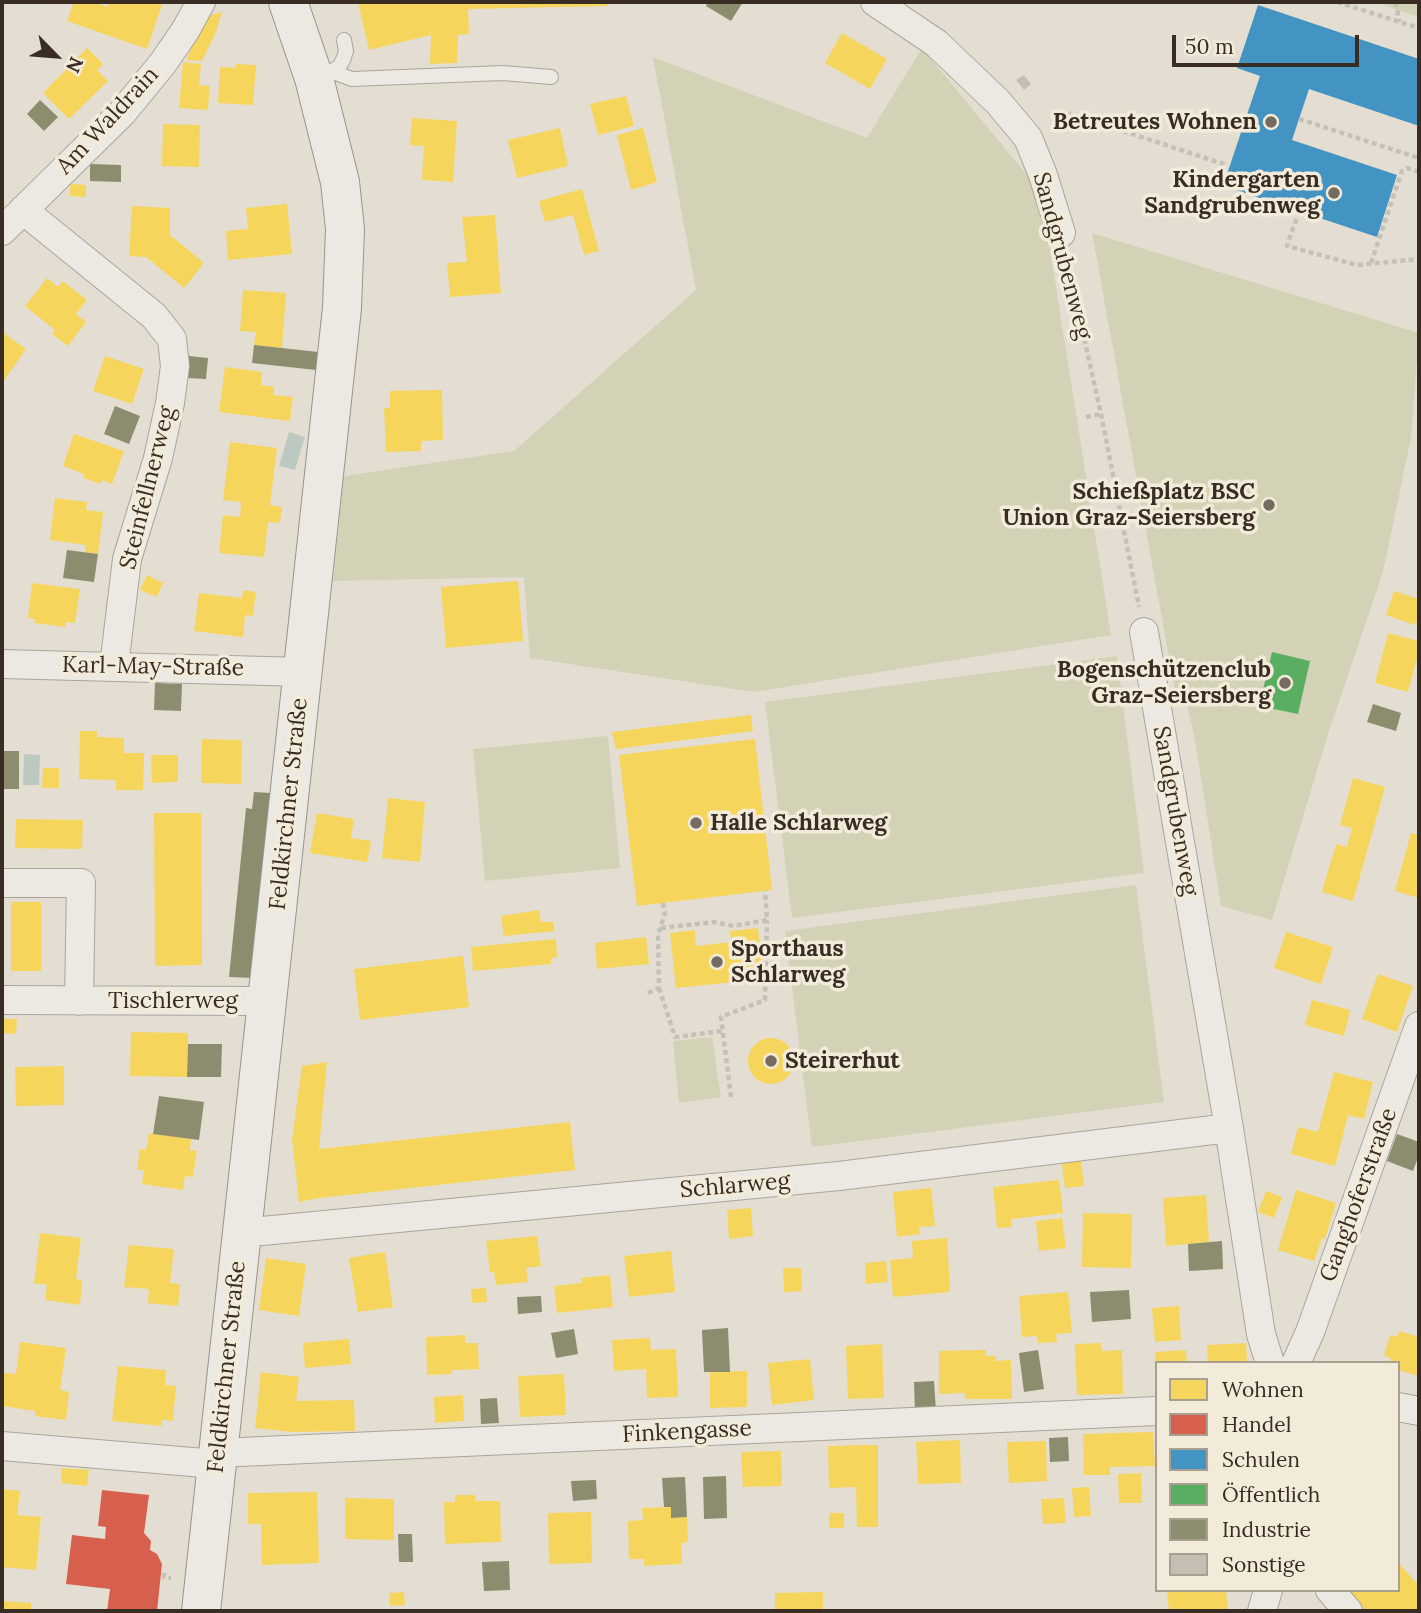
<!DOCTYPE html>
<meta charset="utf-8">
<style>
body{margin:0}
#map{position:relative;width:1421px;height:1613px;overflow:hidden;background:#e4ded2;font-family:Lora,serif}
canvas{display:block}
.frame{position:absolute;inset:0;border:4px solid #392d23;pointer-events:none}
.legend{position:absolute;left:1155px;top:1361px;width:245px;height:231px;box-sizing:border-box;background:#f3ebda;border:2px solid #a99f91;margin:0;padding:9px 12px;list-style:none;font-size:21px;color:#392d23}
.legend li{display:flex;align-items:center;gap:14px;height:35px}
.legend b{width:35px;border:2px solid #a99f91}
.north{position:absolute;left:21px;top:21px;width:70px;height:70px;-webkit-text-stroke:5px #f3ebda;paint-order:stroke;rotate:115deg;font-size:19px;font-weight:700;line-height:28px;text-align:center;color:#392d23}
.north::after{content:'';display:block;margin:auto;width:24px;height:32px;background:#392d23;clip-path:polygon(50% 0,100% 100%,50% 72%,0 100%)}
.scale{position:absolute;left:1172px;top:35px;width:187px;height:32px;box-sizing:border-box;border:4px solid #392d23;border-top:0;padding-left:9px;font-size:21px;line-height:24px;white-space:nowrap;color:#392d23;-webkit-text-stroke:5px #f3ebda;paint-order:stroke}
</style>
<div id="map">
<canvas width="1421" height="1613"></canvas>
<div class="frame"></div>
<ul class="legend">
<li><b style="height:19px;background:#f6d55c"></b>Wohnen</li>
<li><b style="height:19px;background:#d6604d"></b>Handel</li>
<li><b style="height:19px;background:#4393c3"></b>Schulen</li>
<li><b style="height:19px;background:#5aae61"></b>Öffentlich</li>
<li><b style="height:19px;background:#8c8c6e"></b>Industrie</li>
<li><b style="height:19px;background:#c7beb3"></b>Sonstige</li>
</ul>
<div class="north">N</div>
<div class="scale">50 m</div>
</div>
<script>
const c = document.querySelector('canvas').getContext('2d');
c.lineJoin = 'round';
function fill(path, color) { c.fillStyle = color; c.fill(path, 'evenodd'); }
const toPath = rows => new Path2D(rows.map(r => 'M' + r).join(''));
function strokePath(path, color, width, dash) { c.strokeStyle = color; c.lineWidth = width; c.lineCap = dash ? 'butt' : 'round'; c.setLineDash(dash || []); c.stroke(path); }
function label(font, color, halo, rows, align = 'center') {
  c.font = font + ' Lora,serif'; c.lineWidth = 7; c.setLineDash([]); c.textBaseline = 'middle'; c.strokeStyle = halo; c.fillStyle = color; for (const [text, x, y, turn = 0] of rows) {
    c.save(); c.translate(x, y); c.rotate((+turn || 0) * Math.PI / 180); c.textAlign = isNaN(turn) ? turn : align; if (halo) c.strokeText(text, 0, 0); c.fillText(text, 0, 0); c.restore();
  }
}
const green = toPath([
 [1374,2,1419,2,1419,17],
 [922,48,1041,192,1111,635,754,692,530,658,524,577,333,581,344,476,514,451,696,290,653,57,867,138],
 [1092,233,1419,333,1411,438,1383,572,1328,734,1272,920,1221,906,1195,740,1185,694,1176,696],
 [1117,656,1144,873,792,918,765,702],
 [608,736,620,868,485,881,473,749],
 [1136,885,1164,1102,812,1147,785,931],
 [712,1037,721,1097,679,1103,673,1041]
]);
const water = toPath([
 [289,432,305,437,295,470,279,466],
 [24,754,40,755,39,785,23,785]
]);
const homes = toPath([
 [74,2,93,2,108,7,109,2,163,2,147,49,67,21],
 [358,2,607,2,608,6,468,9,469,34,458,35,457,63,430,64,431,35,369,50],
 [222,12,216,32,202,61,186,60,199,31,211,15],
 [842,33,887,59,870,89,825,63],
 [87,48,103,64,97,70,108,81,69,119,43,93],
 [183,62,201,64,199,85,210,86,208,110,179,108],
 [236,64,256,65,253,105,218,103,220,67,235,68],
 [626,96,634,126,598,135,590,104],
 [412,118,457,121,453,182,422,180,424,146,410,145],
 [163,124,200,125,199,167,162,166],
 [560,128,568,166,517,178,508,140],
 [643,128,657,182,631,190,617,135],
 [70,184,86,185,86,197,70,196],
 [582,189,599,251,584,255,573,215,545,222,539,201],
 [287,204,292,254,228,260,226,231,248,229,246,208],
 [132,206,170,208,170,235,204,263,184,288,146,257,129,256],
 [495,215,501,293,450,297,447,263,467,262,462,217],
 [47,278,58,287,63,281,87,300,76,314,86,322,68,346,52,334,55,330,25,306],
 [243,290,286,293,282,348,254,345,256,332,240,331],
 [2,332,26,349,2,383],
 [105,356,144,369,132,404,93,391],
 [225,367,262,372,261,385,274,387,273,395,293,397,290,421,219,412],
 [442,390,443,440,421,441,421,451,386,452,384,408,390,408,390,391],
 [74,434,124,451,112,484,102,480,101,484,83,478,84,474,63,466],
 [230,442,277,448,270,505,282,507,280,523,268,522,264,557,219,553,223,515,240,517,241,502,223,500],
 [55,498,87,502,86,510,103,512,98,554,85,552,86,545,50,540],
 [147,575,163,583,157,597,140,590],
 [518,581,523,641,446,648,441,587],
 [32,583,80,589,75,623,66,622,65,627,34,623,35,619,28,618],
 [243,590,256,592,253,616,245,615,243,637,194,631,199,593,242,598],
 [1394,591,1419,599,1419,613,1415,625,1386,615],
 [1388,633,1419,641,1419,651,1408,692,1375,683],
 [751,715,753,731,616,749,612,732],
 [80,731,97,731,97,737,124,738,124,753,144,753,143,790,116,790,116,780,79,779],
 [202,739,242,740,241,784,201,783],
 [755,739,772,890,637,906,619,755],
 [151,755,178,755,178,782,152,783],
 [43,768,59,768,59,788,42,788],
 [1353,778,1385,787,1353,901,1322,892,1336,844,1347,847,1352,828,1340,825],
 [388,798,425,802,420,862,382,858],
 [154,813,201,813,202,965,155,966],
 [317,813,354,819,351,838,371,841,367,862,310,853],
 [16,819,83,820,82,849,15,848],
 [1411,833,1419,835,1419,898,1395,891],
 [11,902,41,902,41,971,11,971],
 [539,910,541,922,553,922,555,931,504,936,501,916],
 [758,928,763,979,676,988,670,933,695,930,696,946,731,942,730,931],
 [1286,932,1333,947,1321,984,1274,968],
 [646,937,649,964,597,969,595,943],
 [556,939,557,957,551,958,551,964,473,971,471,947],
 [463,956,469,1007,360,1020,354,969],
 [1378,974,1413,986,1397,1032,1362,1019],
 [1312,1000,1350,1010,1344,1036,1305,1025],
 [2,1019,17,1019,16,1034,2,1033],
 [131,1032,188,1033,187,1077,130,1076],
 '748 1061a23 23 0 1 1 46 0a23 23 0 1 1-46 0Z',
 [327,1062,319,1149,570,1122,575,1170,319,1198,299,1202,292,1139,302,1066],
 [64,1066,64,1105,16,1106,15,1067],
 [1334,1072,1373,1082,1364,1119,1348,1115,1335,1166,1291,1154,1298,1127,1318,1132],
 [149,1133,191,1139,190,1150,197,1151,193,1177,185,1176,183,1190,142,1184,144,1170,137,1170,140,1149,146,1150],
 [1081,1161,1084,1186,1065,1188,1062,1163],
 [1059,1180,1063,1213,1011,1219,1012,1227,997,1228,993,1187],
 [931,1188,935,1226,919,1227,920,1234,897,1237,893,1192],
 [1296,1190,1336,1203,1325,1239,1322,1238,1314,1261,1278,1250],
 [1266,1191,1282,1197,1274,1218,1258,1212],
 [1206,1195,1209,1242,1166,1246,1163,1198],
 [751,1208,753,1236,729,1239,727,1210],
 [1083,1213,1132,1214,1131,1268,1082,1267],
 [1062,1218,1066,1248,1039,1251,1036,1221],
 [40,1233,81,1238,76,1279,82,1280,80,1305,45,1300,47,1285,34,1283],
 [537,1236,541,1266,526,1268,528,1282,496,1285,494,1272,490,1272,486,1241],
 [947,1238,950,1292,893,1297,890,1260,913,1258,912,1241],
 [129,1245,174,1249,170,1283,180,1284,178,1306,148,1303,149,1289,124,1287],
 [671,1251,675,1292,629,1297,624,1256],
 [385,1252,393,1307,358,1312,349,1258],
 [266,1258,306,1264,299,1316,259,1310],
 [886,1261,888,1282,866,1284,865,1263],
 [783,1268,801,1268,802,1291,784,1292],
 [610,1275,613,1307,557,1313,554,1286,582,1283,581,1278],
 [486,1288,487,1302,472,1303,471,1289],
 [1068,1292,1072,1333,1056,1334,1057,1342,1038,1343,1037,1336,1022,1337,1019,1296],
 [1179,1306,1181,1340,1155,1342,1152,1308],
 [1399,1331,1419,1337,1419,1376,1398,1370,1398,1363,1389,1363,1391,1358,1384,1356,1390,1335,1397,1337],
 [465,1335,465,1343,478,1343,479,1369,452,1370,452,1374,427,1375,426,1337],
 [650,1338,651,1350,676,1349,678,1397,647,1398,646,1369,614,1371,612,1340],
 [349,1339,351,1364,305,1368,303,1343],
 [20,1342,66,1348,60,1390,69,1392,66,1420,35,1416,35,1411,2,1406,2,1373,16,1374],
 [1101,1343,1101,1351,1122,1350,1123,1394,1077,1395,1075,1344],
 [1246,1343,1247,1363,1208,1363,1207,1345],
 [882,1344,884,1398,848,1399,846,1346],
 [986,1350,986,1356,996,1356,995,1361,1011,1360,1012,1399,965,1399,965,1393,939,1394,939,1351],
 [1186,1350,1187,1363,1156,1363,1155,1352],
 [810,1359,814,1400,772,1405,768,1363],
 [118,1366,166,1370,165,1385,176,1386,173,1421,162,1420,162,1426,112,1421],
 [747,1371,747,1407,710,1408,710,1372],
 [261,1372,299,1377,296,1401,354,1400,355,1431,293,1432,255,1428],
 [564,1374,566,1415,520,1417,518,1376],
 [463,1395,464,1421,435,1423,434,1397],
 [1153,1432,1155,1466,1110,1467,1110,1475,1084,1475,1083,1434],
 [960,1440,961,1483,918,1484,916,1442],
 [1046,1441,1047,1481,1009,1483,1007,1442],
 [863,1445,878,1445,878,1527,857,1527,856,1487,829,1488,828,1446],
 [781,1451,782,1486,743,1487,741,1452],
 [62,1468,89,1470,87,1486,61,1483],
 [1141,1473,1142,1503,1119,1503,1118,1474],
 [1089,1487,1091,1516,1074,1517,1072,1488],
 [2,1489,20,1491,17,1515,41,1517,36,1570,2,1567],
 [317,1492,319,1563,262,1565,261,1524,248,1524,248,1493],
 [455,1495,475,1495,475,1501,500,1501,501,1542,445,1544,444,1502,455,1502],
 [345,1498,394,1499,394,1540,345,1539],
 [1064,1498,1066,1523,1043,1524,1041,1499],
 [671,1507,671,1518,687,1517,688,1542,681,1543,682,1564,644,1566,644,1559,629,1559,628,1521,643,1520,642,1508],
 [591,1512,592,1563,549,1564,548,1513],
 [829,1513,844,1513,844,1528,829,1528],
 [1398,1562,1419,1586,1419,1611,1365,1611,1346,1590,1398,1590],
 [1167,1590,1226,1590,1228,1611,1169,1611],
 [404,1592,405,1605,390,1606,389,1593],
 [823,1592,823,1611,775,1611,775,1593],
 [2,1601,31,1603,31,1611,2,1611]
]);
const shops = toPath([
 [102,1490,149,1495,144,1533,151,1541,150,1550,157,1554,162,1564,157,1611,107,1611,110,1589,66,1584,72,1535,105,1539,106,1527,98,1526]
]);
const schools = toPath([
 [1258,5,1419,59,1419,126,1309,89,1292,140,1397,175,1377,237,1223,186,1260,76,1237,68]
]);
const public = toPath([
 [1272,652,1310,661,1298,714,1259,706]
]);
const industry = toPath([
 [708,2,743,2,731,21,706,6],
 [40,100,58,117,44,131,27,114],
 [90,164,121,165,121,182,90,181],
 [254,345,318,352,316,370,252,363],
 [189,356,208,358,206,379,187,378],
 [115,406,140,416,129,444,104,434],
 [67,550,98,554,94,582,63,578],
 [155,683,182,684,181,711,154,710],
 [1373,704,1401,713,1396,731,1367,722],
 [2,751,19,751,19,789,2,789],
 [254,792,270,793,253,978,229,977,246,808,252,809],
 [188,1044,222,1044,221,1077,187,1077],
 [159,1096,204,1102,199,1140,153,1134],
 [1397,1134,1419,1142,1419,1155,1413,1171,1387,1161],
 [1222,1241,1223,1269,1189,1271,1188,1244],
 [1129,1290,1131,1319,1092,1322,1090,1292],
 [541,1296,542,1312,518,1314,517,1297],
 [728,1328,730,1372,704,1372,702,1330],
 [574,1329,578,1354,556,1358,551,1333],
 [1038,1350,1044,1389,1024,1392,1019,1353],
 [934,1381,936,1411,915,1412,914,1382],
 [497,1398,499,1423,481,1424,480,1399],
 [1068,1437,1069,1461,1050,1462,1049,1438],
 [726,1476,727,1518,704,1519,703,1477],
 [685,1477,687,1517,671,1518,671,1507,664,1507,662,1478],
 [596,1480,597,1499,573,1501,571,1481],
 [398,1534,412,1534,413,1562,399,1562],
 [509,1561,510,1590,484,1591,482,1562]
]);
const building = toPath([
 [1024,75,1031,84,1024,90,1016,80]
]);
const path = toPath([
 [1337,2,1419,28],
 [1396,2,1399,22],
 [1066,114,1071,114,1227,165],
 [1299,119,1419,158],
 [1299,211,1287,246,1357,265,1419,259],
 [1066,256,1101,414,1139,607],
 [1371,263,1402,171,1407,168,1419,172],
 [1086,417,1101,414],
 [661,928,714,922,734,926,767,920,765,891],
 [659,988,675,1037,723,1031],
 [648,993,659,988,658,935,665,913,663,903],
 [731,1097,721,1017,765,1000,767,920],
 [164,1573,164,1577,171,1578]
]);
const lane = toPath([
 [333,72,352,79,503,73,551,77],
 [326,74,339,67,343,60,346,51,344,40]
]);
const street = toPath([
 [875,2,936,43,998,102,1028,138,1043,175,1061,233],
 [23,210,154,316,172,339,175,366,170,403,158,458,127,559,114,666],
 [2,231,122,113,163,63,185,31,201,2],
 [1144,632,1229,1128,1261,1334,1270,1363],
 [2,664,304,672],
 [2,883,81,883,79,1001],
 [2,1000,268,1001],
 [241,1233,839,1176,1229,1128],
 [1296,1363,1310,1332,1419,1026],
 [1398,1407,1419,1411],
 [2,1446,216,1464],
 [218,1453,1157,1411],
 [1330,1590,1348,1611],
 [1262,1611,1268,1590]
]);
const secondary = toPath([
 [201,1611,342,308,345,229,340,182,314,78,288,2]
]);
const markers = [
 [1271,122,7,"#756b60"],
 [1334,193,7,"#756b60"],
 [1269,505,7,"#756b60"],
 [1285,683,7,"#756b60"],
 [696,823,7,"#756b60"],
 [717,962,7,"#756b60"],
 [771,1061,7,"#756b60"]
];
const streetNames = [
 ["Am Waldrain",108,121,-47],
 ["Sandgrubenweg",1062,256,75],
 ["Steinfellnerweg",148,488,-76],
 ["Karl-May-Straße",153,667,1],
 ["Feldkirchner Straße",289,804,-84],
 ["Sandgrubenweg",1175,811,80],
 ["Tischlerweg",173,1001],
 ["Schlarweg",735,1186,-5],
 ["Ganghoferstraße",1359,1195,-70],
 ["Feldkirchner Straße",227,1367,-84],
 ["Finkengasse",687,1432,-3]
];
const poiNames = [
 ["Betreutes Wohnen",1257,122],
 ["Kindergarten",1320,180],
 ["Sandgrubenweg",1320,206],
 ["Schießplatz BSC",1255,492],
 ["Union Graz-Seiersberg",1255,518],
 ["Bogenschützenclub",1271,670],
 ["Graz-Seiersberg",1271,696],
 ["Halle Schlarweg",710,823,"left"],
 ["Sporthaus",731,949,"left"],
 ["Schlarweg",731,975,"left"],
 ["Steirerhut",785,1061,"left"]
];
fill(green, '#d3d2b6');
fill(water, '#bcc9c0');
fill(homes, '#f6d55c');
fill(shops, '#d6604d');
fill(schools, '#4393c3');
fill(public, '#5aae61');
fill(industry, '#8c8c6e');
fill(building, '#c7beb3');
strokePath(lane, '#aaa49a', 16);
strokePath(street, '#aaa49a', 30);
strokePath(secondary, '#99938a', 40);
strokePath(path, '#c5c0b9', 4.5, [5, 3.5]);
strokePath(lane, '#ece9e3', 14);
strokePath(street, '#ece9e3', 28);
strokePath(secondary, '#ece9e3', 38);
for (const [x, y, r, color] of markers) { const dot = new Path2D(); dot.arc(x, y, r, 0, 2 * Math.PI); c.fillStyle = color; c.fill(dot); strokePath(dot, '#f3ebda', 2.5); }
label('23px', '#392d23', '#f3ebda', streetNames);
label('bold 23px', '#392d23', '#f3ebda', poiNames, 'right');
</script>
